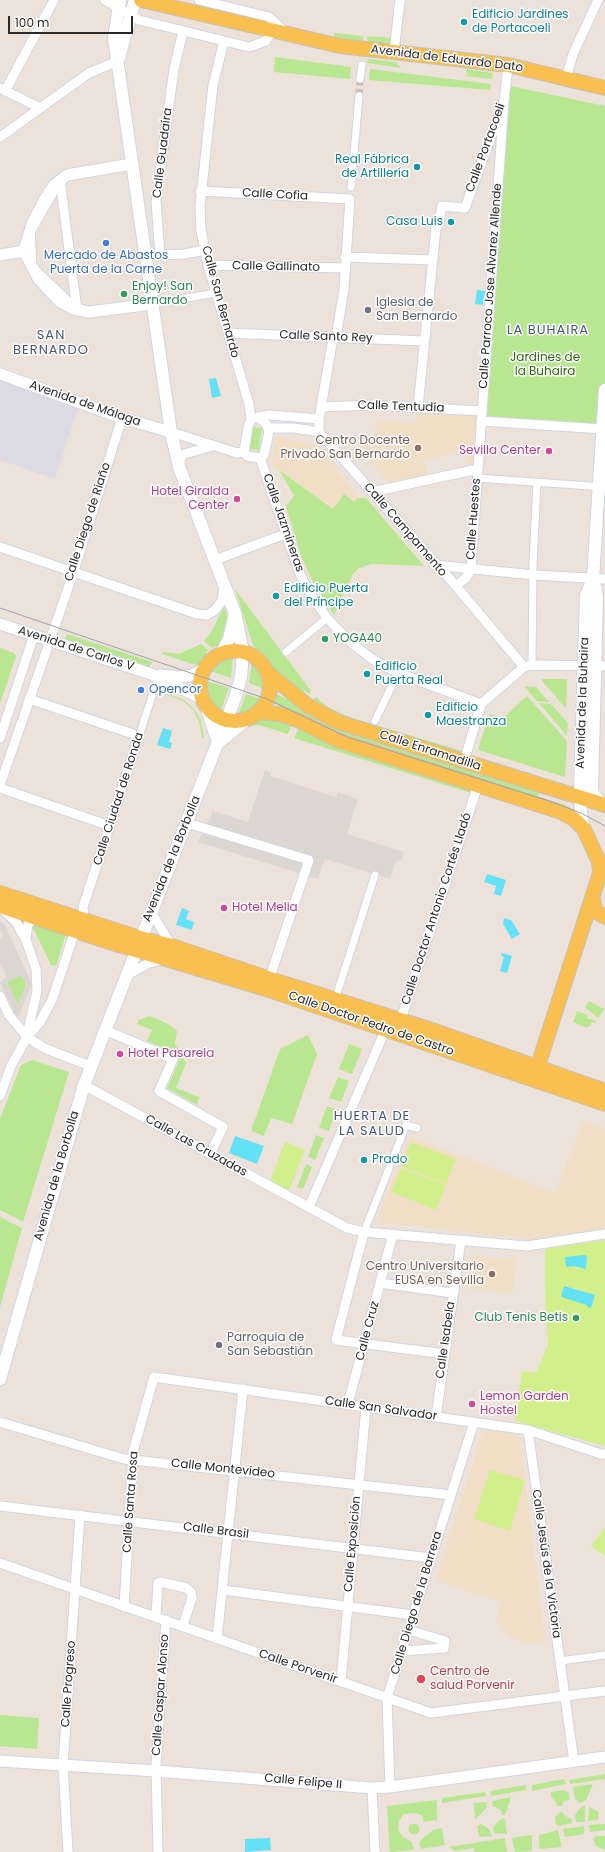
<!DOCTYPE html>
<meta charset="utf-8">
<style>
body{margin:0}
#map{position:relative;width:605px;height:1852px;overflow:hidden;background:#ece2d9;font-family:Poppins,sans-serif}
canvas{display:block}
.scale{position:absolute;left:8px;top:16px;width:125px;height:18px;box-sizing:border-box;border:2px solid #292929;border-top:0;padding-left:5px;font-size:12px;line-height:14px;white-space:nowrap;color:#292929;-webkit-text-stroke:3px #fff;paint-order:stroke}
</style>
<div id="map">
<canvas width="605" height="1852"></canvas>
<div class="scale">100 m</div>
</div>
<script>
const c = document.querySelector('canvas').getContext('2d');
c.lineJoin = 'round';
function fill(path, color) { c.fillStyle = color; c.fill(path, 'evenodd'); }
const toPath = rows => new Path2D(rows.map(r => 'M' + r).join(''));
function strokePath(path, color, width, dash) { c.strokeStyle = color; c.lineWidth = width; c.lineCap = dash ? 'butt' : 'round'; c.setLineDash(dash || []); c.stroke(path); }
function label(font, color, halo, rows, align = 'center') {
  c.font = font + ' Poppins,sans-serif'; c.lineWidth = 3; c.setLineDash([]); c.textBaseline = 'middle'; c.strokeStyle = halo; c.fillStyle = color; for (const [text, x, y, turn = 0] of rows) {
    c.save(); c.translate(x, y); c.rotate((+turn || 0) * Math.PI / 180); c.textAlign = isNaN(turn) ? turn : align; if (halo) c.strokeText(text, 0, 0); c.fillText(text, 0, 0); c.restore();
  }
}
const industrial = toPath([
 [0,381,78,408,55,479,0,460]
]);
const education = toPath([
 [416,409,476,414,473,468,470,469,464,453,447,455,424,460,429,477,390,485,357,443,374,444,377,420,416,423],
 [276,437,316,445,356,493,358,498,354,502,334,509,271,465],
 [583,1121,605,1129,605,1229,532,1240,376,1222,410,1136,555,1193],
 [471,1255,508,1260,509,1257,517,1258,512,1294,466,1288],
 [484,1427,519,1436,545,1643,524,1642,507,1635,496,1619,501,1602,436,1580]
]);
const green = toPath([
 [334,33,363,36,363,39,361,41,334,37],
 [367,36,392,38,389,44,368,42],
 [275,57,351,67,350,79,274,72],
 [368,59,396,62,401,68,367,63],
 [370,69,491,84,490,90,369,80],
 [465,69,493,73,492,79,465,76,468,74],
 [506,85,605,106,605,390,603,429,481,421],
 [253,427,262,428,259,450,250,449],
 [279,470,333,509,344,494,354,502,358,498,366,498,424,566,372,564,359,568,353,574,334,615,313,582,301,556,286,506,294,496],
 [235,589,311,691,309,694,304,690,302,694,276,671,253,645],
 [224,606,228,618,229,629,217,649,215,646,212,648,204,641,213,629],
 [67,634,152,662,150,667,65,639],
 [201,644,208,650,206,653,208,656,199,666,162,654,163,652,179,654],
 [0,648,14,653,16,656,0,704],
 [233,656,231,678,210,671,215,664,223,659],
 [252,661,262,673,264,689,249,683],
 [542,679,567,679,566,709,542,681],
 [207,681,229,688,221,710,213,704,209,696],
 [524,686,536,687,549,702,537,701],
 [168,694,184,700,194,709,201,720,204,738,202,738,199,721,193,710,183,701,167,695],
 [246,694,261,699,256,705,249,710,239,713],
 [276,694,298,704,540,790,537,800,356,742,273,703],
 [527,696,567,741,565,777,478,750,489,714,503,718],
 [316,697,328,707,349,717,462,751,460,753,350,721,313,701],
 [539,703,551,704,568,723,567,736],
 [261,718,293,723,288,734,259,725,249,726,248,723],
 [300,726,471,789,471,793,294,738],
 [33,923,66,934,56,966,51,965,32,926],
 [21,975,26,984,18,1005,7,982],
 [589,1001,604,1009,598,1018,585,1007],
 [577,1011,588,1015,587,1018,596,1021,595,1023,592,1022,590,1027,588,1026,587,1028,573,1022],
 [150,1016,168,1024,177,1031,175,1044,186,1063,176,1088,199,1097,197,1105,167,1088,178,1064,178,1056,172,1051,147,1041,152,1030,137,1024,139,1020],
 [308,1035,317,1054,292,1124,271,1118,264,1136,251,1131,280,1049],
 [349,1044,362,1049,352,1074,339,1069],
 [32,1060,69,1072,23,1222,0,1210,0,1119,21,1065],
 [338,1077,349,1081,341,1102,329,1098],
 [327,1106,336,1110,329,1131,319,1128],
 [316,1135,324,1138,315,1160,308,1157],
 [306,1164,312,1167,303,1189,297,1187],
 [0,1217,22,1228,0,1307],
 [0,1715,39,1718,37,1749,0,1746],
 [605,1774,605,1779,570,1784,569,1780],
 [564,1779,566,1784,532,1791,532,1785],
 [593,1784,586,1800,580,1803,575,1799,573,1787],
 [526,1785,526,1790,491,1796,490,1791],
 [565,1790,569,1793,569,1800,564,1801,562,1806,557,1806,556,1802,551,1797,551,1792],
 [485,1792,486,1796,442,1803,442,1798],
 [511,1797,505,1815,502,1815,501,1810,493,1806,492,1801],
 [437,1800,437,1820,423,1822,423,1817,417,1813,404,1814,399,1821,398,1830,403,1837,412,1842,414,1850,390,1852,387,1806],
 [486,1802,487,1807,475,1820,474,1803],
 [585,1805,585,1822,576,1822,575,1815,580,1808],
 [589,1807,599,1812,598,1820,588,1821],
 [562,1811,564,1815,571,1819,572,1823,558,1826,556,1824,555,1817],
 [505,1818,507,1834,494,1833,493,1827,501,1819],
 '408.5 1829a5.5 5.5 0 1 1 11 0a5.5 5.5 0 1 1-11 0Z',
 [481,1824,489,1829,492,1836,479,1837,477,1826],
 [605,1824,605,1830,590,1832,589,1825],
 [584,1826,584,1834,565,1837,563,1829],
 [442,1828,445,1845,421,1849,419,1842,433,1830],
 [558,1830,562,1847,539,1849,539,1835],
 [532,1835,532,1851,515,1852,512,1838],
 [596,1836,605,1836,605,1850,596,1846,593,1839],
 [505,1838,507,1852,474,1852,474,1848,455,1851,449,1847]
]);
const pitch = toPath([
 [285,1142,305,1150,289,1191,270,1181],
 [411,1142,456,1159,446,1184,401,1166],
 [401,1168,446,1185,436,1210,391,1192],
 [605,1240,605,1446,515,1421,522,1371,536,1373,548,1345,545,1292,545,1249],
 [490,1470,525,1480,510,1531,474,1519],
 [605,1527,605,1556,591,1546]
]);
const plaza = toPath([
 [265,770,271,773,271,776,336,797,338,792,358,799,347,834,404,852,402,859,396,862,390,879,325,859,318,879,198,842,213,811,248,822],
 [0,921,5,925,32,984,19,1016,16,1016,0,982,7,977,0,963,0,938,3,936,0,930],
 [21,975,26,984,18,1004,7,982]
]);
const water = toPath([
 [477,290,485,291,483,305,475,304],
 [216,378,221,396,212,398,209,379],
 [163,728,172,731,169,742,172,743,170,749,157,745],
 [487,874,506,880,501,896,494,894,496,886,484,882],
 [182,908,189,911,186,919,194,922,192,930,176,925],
 [504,918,511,920,520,934,512,939,503,924],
 [502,953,512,956,507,973,500,971,504,957,501,955],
 [235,1136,264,1146,257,1164,229,1153],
 [585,1255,587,1256,586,1269,574,1266,566,1267,565,1257],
 [564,1286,595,1295,591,1308,587,1307,587,1305,561,1297],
 [270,1838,271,1850,245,1852,245,1839]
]);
const pedestrianTunnel = toPath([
 [359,96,360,79]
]);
const pedestrian = toPath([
 [360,79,362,65],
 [351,187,359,96],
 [152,304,216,293],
 [477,478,605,487],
 [286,652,327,618],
 [532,665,533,564,537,482],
 [375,721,398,673],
 [139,736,158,678],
 [335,1000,375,875],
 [364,1232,406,1125,417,1128],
 [560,1661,605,1655]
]);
const minor = toPath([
 [105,0,139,20,249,47,266,41,272,31],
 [199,0,269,17,285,32],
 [183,31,174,69,156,201,160,255,184,254,205,250],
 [224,41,213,85,200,206,201,230,208,265,249,404,251,419],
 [394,52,400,0],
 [566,79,573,54,598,0],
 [0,88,40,108],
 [5,91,54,0],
 [0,137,89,73,118,61],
 [60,180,77,310,32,267,30,232,60,180],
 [200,191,350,199,344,289,336,338],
 [345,257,433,260],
 [208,265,345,268],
 [228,333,424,341],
 [321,407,371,405,482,411],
 [418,407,436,228,439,223,442,206,465,208,504,102,508,65],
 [258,417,269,415,319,419],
 [481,421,603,429],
 [268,428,294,428,319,432,456,586,524,667],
 [171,432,237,453,244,452],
 [319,432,319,419,333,338],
 [244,452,247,456,260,458,264,455,266,446,269,432,267,425,258,417,251,419],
 [244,452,248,427,251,419],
 [260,458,300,574,311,595,327,618,349,641,372,659,398,673,481,704],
 [179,466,181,458,184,454,213,446],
 [372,492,478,469],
 [0,547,197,614,207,615,215,610,222,601,224,586],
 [215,560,285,534],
 [434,565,534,575,605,579],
 [456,586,466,578,471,569,504,102],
 [29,699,139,736,83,907,84,920],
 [0,738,34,635],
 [464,762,481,704,524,667,532,665,605,666],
 [0,785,74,571,122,418],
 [0,788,110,826],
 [187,823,309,860,268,983],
 [3,910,16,922,26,940,36,969,37,991,27,1035],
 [151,912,172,946],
 [26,939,28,924,39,915],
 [125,976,147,964,164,959],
 [0,996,9,1015,27,1037,44,1048,90,1066],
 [399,1025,478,785],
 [105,1030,173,1059,159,1091,223,1127,210,1154],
 [84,1085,347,1228,364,1232,527,1246,605,1234],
 [0,1096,11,1066,27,1037,40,1022,52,1000,75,931],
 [309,1207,387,1026],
 [364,1232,336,1340,445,1354],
 [380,1283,453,1293],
 [348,1404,393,1234],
 [436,1417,461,1240],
 [0,1422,124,1459,451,1495],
 [528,1430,574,1762],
 [0,1506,431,1558],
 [0,1563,431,1713,605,1691],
 [223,1590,413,1615],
 [124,1607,133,1452,154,1377,528,1430,601,1454,605,1454],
 [156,1616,158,1583,161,1582,186,1588,191,1592,192,1598,183,1625],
 [217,1639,243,1389],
 [403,1651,444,1648,445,1641,409,1630],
 [341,1681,366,1407],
 [390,1787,387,1698,474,1422],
 [372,1788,375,1852],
 [68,1852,63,1765,80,1515],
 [158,1852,156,1764,166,1620]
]);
const tertiary = toPath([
 [132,164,67,175,54,185,45,199,32,224,24,251,38,278,59,301,73,309,89,312,152,304],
 [0,255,24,251],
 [0,374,122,418,171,432],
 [0,624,151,674,203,699],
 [160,675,179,677,192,675,205,668],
 [0,1761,156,1771,372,1788,390,1787,605,1757]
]);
const secondary = toPath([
 [119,58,135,0],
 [593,578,597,596,592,790,594,795,601,803],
 [221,654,229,639,235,614],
 [205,703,218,742],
 [219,742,250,717],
 [584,829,581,813,580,791,586,596,593,578,605,390],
 [0,1379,84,1085,235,698,241,677,243,652,235,613,179,467,171,432,114,38,120,0]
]);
const primary = toPath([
 [141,0,340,46,508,65,605,88],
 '200 686a35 35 0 1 1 70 0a35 35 0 1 1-70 0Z',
 [268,673,307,705,338,722,605,805],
 [257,712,280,714,300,721,337,740,561,812,574,819,584,829,599,862,600,873,535,1075],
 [0,893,140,938,172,946,270,979,435,1031,605,1091],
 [593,897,595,911,605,917],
 [0,906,106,941,266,989,605,1104]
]);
const tram = toPath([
 [0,608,267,699,347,737,546,800,581,813,605,826]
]);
const markers = [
 [464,22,4,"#0f9aa8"],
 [417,167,4,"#0f9aa8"],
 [451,222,4,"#0f9aa8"],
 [106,243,4,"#3f7fe0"],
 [124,294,4,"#2e9e5b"],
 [368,310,4,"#6b7280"],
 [418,448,4,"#8d6e63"],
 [549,451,4,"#d1479c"],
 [237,499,4,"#d1479c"],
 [276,596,4,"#0f9aa8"],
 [325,639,4,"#2e9e5b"],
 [367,674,4,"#0f9aa8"],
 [141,690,4,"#3f7fe0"],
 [428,715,4,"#0f9aa8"],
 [224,908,4,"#d1479c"],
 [120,1054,4,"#d1479c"],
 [364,1160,4,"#0f9aa8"],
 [492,1274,4,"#8d6e63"],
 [576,1318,4,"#2e9e5b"],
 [219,1345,4,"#6b7280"],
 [472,1404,4,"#d1479c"],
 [421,1679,5,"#e0444e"]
];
const cultureNames = [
 ["Edificio Jardines",472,15],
 ["de Portacoeli",472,29],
 ["Real Fábrica",409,160,"right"],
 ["de Artillería",409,174,"right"],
 ["Casa Luis",443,222,"right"],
 ["Edificio Puerta",284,589],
 ["del Príncipe",284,603],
 ["Edificio",375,667],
 ["Puerta Real",375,681],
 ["Edificio",436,708],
 ["Maestranza",436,722],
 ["Prado",372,1160]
];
const streetNames = [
 ["Avenida de Eduardo Dato",447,59,7],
 ["Calle Portacoeli",486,148,-70],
 ["Calle Guadaíra",163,153,-83],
 ["Calle Cofia",275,195,3],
 ["Calle Gallinato",276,267,1],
 ["Calle Parroco Jose Alvarez Allende",491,286,-86],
 ["Calle San Bernardo",220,302,75],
 ["Calle Santo Rey",326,337,2],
 ["Avenida de Málaga",85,404,19],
 ["Calle Tentudía",401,407,2],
 ["Calle Huestes",474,519,-86],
 ["Calle Diego de Riaño",88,522,-72],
 ["Calle Jazmineras",283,523,71],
 ["Calle Campamento",405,530,49],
 ["Avenida de Carlos V",76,649,18],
 ["Avenida de la Buhaira",583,703,-88],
 ["Calle Enramadilla",430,751,18],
 ["Calle Ciudad de Ronda",119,799,-72],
 ["Avenida de la Borbolla",172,859,-68],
 ["Calle Doctor Antonio Cortés Lladó",437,909,-72],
 ["Calle Doctor Pedro de Castro",371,1024,19],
 ["Calle Las Cruzadas",196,1146,29],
 ["Avenida de la Borbolla",57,1176,-74],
 ["Calle Cruz",368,1331,-75],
 ["Calle Isabela",446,1340,-82],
 ["Calle San Salvador",381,1409,8],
 ["Calle Montevideo",223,1469,6],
 ["Calle Santa Rosa",131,1502,-86],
 ["Calle Brasil",216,1531,7],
 ["Calle Exposición",353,1544,-85],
 ["Calle Jesús de la Victoria",546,1564,82],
 ["Calle Diego de la Barrera",417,1603,-73],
 ["Calle Porvenir",298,1667,19],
 ["Calle Progreso",69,1684,-86],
 ["Calle Gaspar Alonso",161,1695,-86],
 ["Calle Felipe II",303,1782,5]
];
const shopNames = [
 ["Mercado de Abastos",106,256],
 ["Puerta de la Carne",106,270],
 ["Opencor",149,690,"left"]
];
const leisureNames = [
 ["Enjoy! San",132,287],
 ["Bernardo",132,301],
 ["YOGA40",333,639],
 ["Club Tenis Betis",568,1318,"right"]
];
const worshipNames = [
 ["Iglesia de",376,303],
 ["San Bernardo",376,317],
 ["Parroquia de",227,1338],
 ["San Sebastián",227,1352]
];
const parkNames = [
 ["Jardines de",545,358],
 ["la Buhaira",545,372]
];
const educationNames = [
 ["Centro Docente",410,441],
 ["Privado San Bernardo",410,455],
 ["Centro Universitario",484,1267],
 ["EUSA en Sevilla",484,1281]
];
const hotelNames = [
 ["Sevilla Center",541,451,"right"],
 ["Hotel Giralda",229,492,"right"],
 ["Center",229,506,"right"],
 ["Hotel Melia",232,908],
 ["Hotel Pasarela",128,1054],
 ["Lemon Garden",480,1397],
 ["Hostel",480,1411]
];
const healthNames = [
 ["Centro de",430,1672],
 ["salud Porvenir",430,1686]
];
const neighbourhoodNames = [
 ["LA BUHAIRA",548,331],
 ["SAN",51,336],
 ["BERNARDO",51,351],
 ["HUERTA DE",372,1117],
 ["LA SALUD",372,1132]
];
fill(industrial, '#dcdbe4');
fill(education, '#f0dec7');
fill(green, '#b9e791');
fill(pitch, '#d1f08c');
fill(plaza, '#dcd6d1');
fill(water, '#64e1f7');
strokePath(pedestrianTunnel, '#c5bdb6', 7, [7, 3.5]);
strokePath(pedestrian, '#cfd5e3', 9);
strokePath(minor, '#cfd5e3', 11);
strokePath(tertiary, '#cfd5e3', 13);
strokePath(secondary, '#cfd5e3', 14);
strokePath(primary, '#c3c3c3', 16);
strokePath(pedestrian, '#fff', 7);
strokePath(minor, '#fff', 9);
strokePath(tertiary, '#fff', 11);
strokePath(secondary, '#fff', 12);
strokePath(primary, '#fabf51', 14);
strokePath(tram, '#9ca2b5', 1);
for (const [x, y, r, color] of markers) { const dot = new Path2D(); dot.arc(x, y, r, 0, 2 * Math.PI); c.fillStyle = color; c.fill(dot); strokePath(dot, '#fff', 1.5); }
label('12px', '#0d838f', '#fff', cultureNames, 'left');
label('12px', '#292929', '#fff', streetNames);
label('12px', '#366cbe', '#fff', shopNames);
label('12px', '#27864d', '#fff', leisureNames, 'left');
label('12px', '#5b616d', '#fff', worshipNames, 'left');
label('12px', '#306a15', '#fff', parkNames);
label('12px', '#785e54', '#fff', educationNames, 'right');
label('12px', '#b23c85', '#fff', hotelNames, 'left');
label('12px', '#be3a42', '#fff', healthNames, 'left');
c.letterSpacing = '1px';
label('13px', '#46567c', '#fff', neighbourhoodNames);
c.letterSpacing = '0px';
</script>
